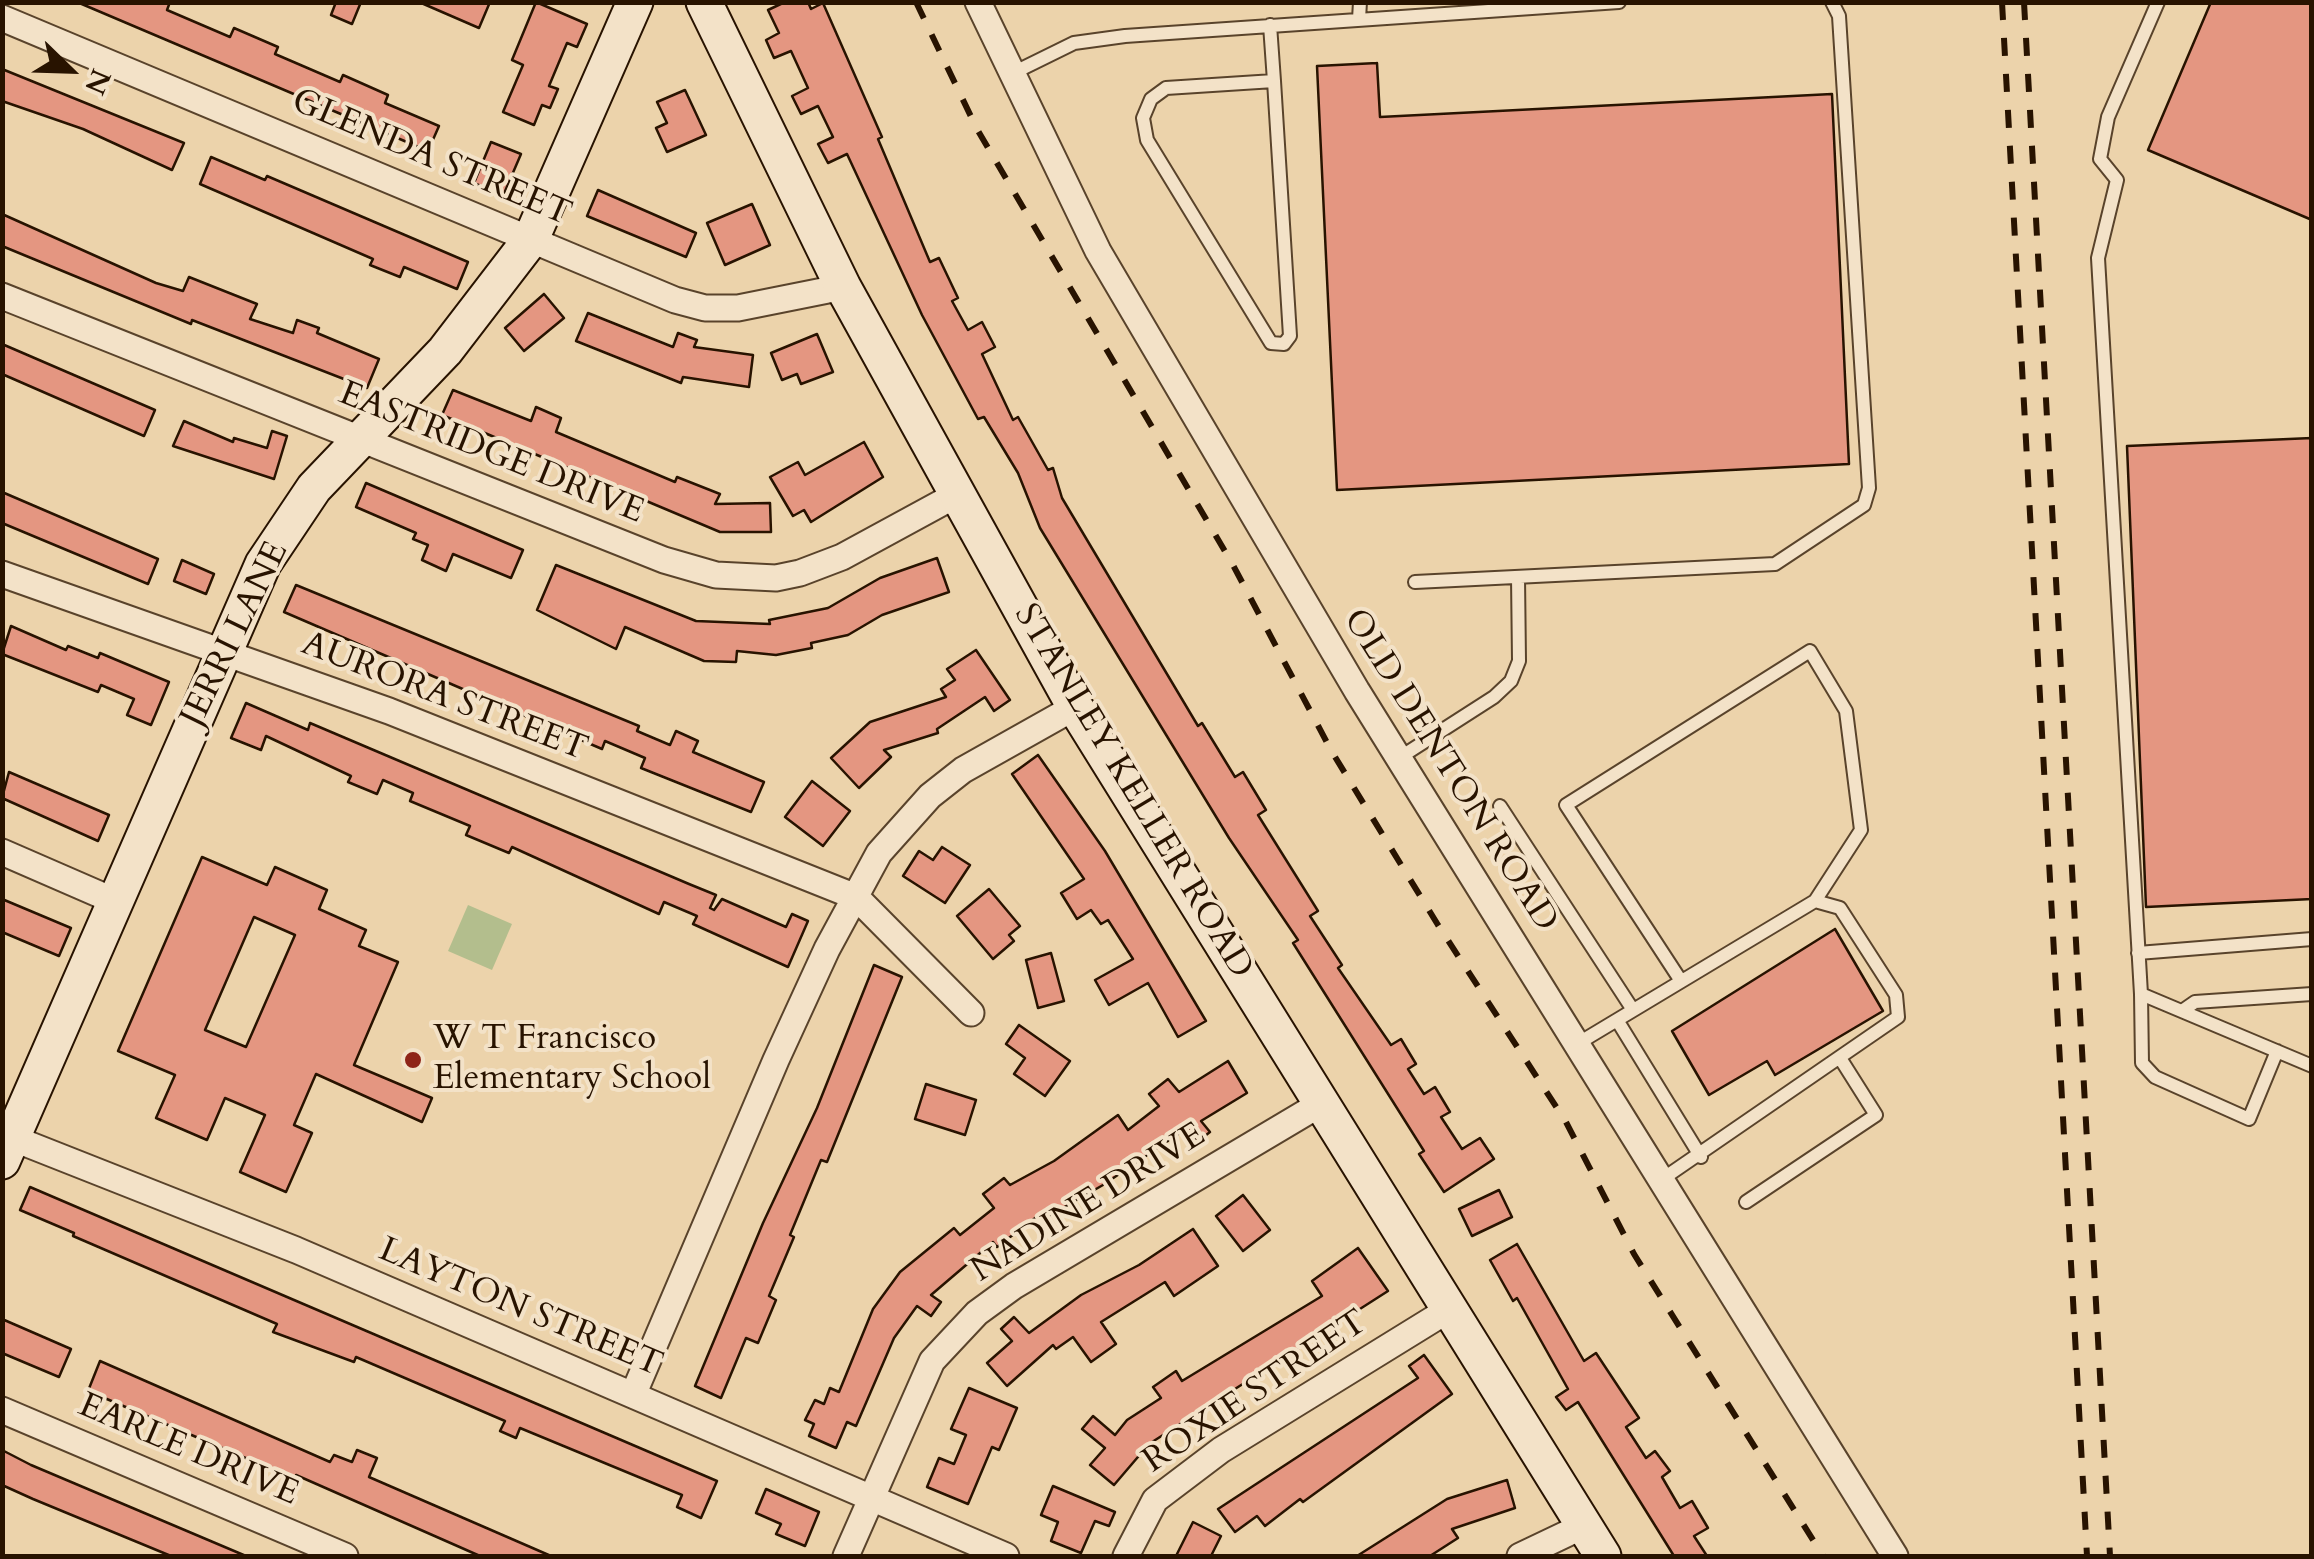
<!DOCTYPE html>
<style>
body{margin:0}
#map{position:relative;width:2314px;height:1559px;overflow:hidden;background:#ecd3ab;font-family:Cardo,serif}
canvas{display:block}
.frame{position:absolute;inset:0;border:5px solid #281300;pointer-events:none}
.north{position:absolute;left:20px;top:20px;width:100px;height:100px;-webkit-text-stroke:8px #f3e2c8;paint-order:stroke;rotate:113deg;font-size:28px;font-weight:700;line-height:40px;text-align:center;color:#281300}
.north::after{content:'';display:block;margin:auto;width:35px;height:45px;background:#281300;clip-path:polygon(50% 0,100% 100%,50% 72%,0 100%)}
</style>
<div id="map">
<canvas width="2314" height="1559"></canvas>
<div class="frame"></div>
<div class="north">N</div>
</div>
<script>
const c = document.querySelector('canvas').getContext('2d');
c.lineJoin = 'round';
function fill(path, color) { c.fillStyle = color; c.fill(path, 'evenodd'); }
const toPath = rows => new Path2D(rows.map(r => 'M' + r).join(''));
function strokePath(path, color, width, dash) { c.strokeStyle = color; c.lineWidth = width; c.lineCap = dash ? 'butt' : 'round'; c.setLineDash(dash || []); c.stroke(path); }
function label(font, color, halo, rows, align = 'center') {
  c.font = font + ' Cardo,serif'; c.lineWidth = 8; c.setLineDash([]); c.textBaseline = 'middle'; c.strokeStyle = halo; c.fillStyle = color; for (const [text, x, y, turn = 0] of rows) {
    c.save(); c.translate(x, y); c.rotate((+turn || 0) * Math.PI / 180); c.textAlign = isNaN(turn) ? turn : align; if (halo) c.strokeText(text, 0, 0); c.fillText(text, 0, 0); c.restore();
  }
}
const green = toPath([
 [468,905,512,924,492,970,448,951]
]);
const building = toPath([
 [77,2,170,2,167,10,230,37,234,28,278,47,275,54,340,82,343,75,388,95,385,103,439,126,428,151,77,2],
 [336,2,361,2,352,24,331,15,336,2],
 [419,2,490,2,479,28,419,2],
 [536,2,587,24,577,47,567,43,549,86,558,89,550,108,542,105,534,125,503,112,523,65,512,60,536,2],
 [785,2,808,2,811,9,823,3,882,137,878,139,930,262,939,258,958,298,952,301,968,330,982,322,995,347,982,354,1013,420,1018,417,1048,470,1053,468,1062,498,1198,726,1202,723,1235,777,1243,772,1266,810,1258,815,1318,911,1310,916,1342,965,1338,968,1391,1045,1401,1039,1416,1064,1408,1069,1424,1094,1435,1087,1450,1112,1441,1117,1462,1149,1480,1138,1494,1159,1444,1192,1419,1154,1424,1151,1293,943,1298,940,1229,838,1040,528,1018,473,984,417,978,419,922,315,847,154,828,163,818,144,833,137,818,106,801,114,792,96,808,88,791,51,774,58,766,40,779,33,768,10,785,2],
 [2211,2,2312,2,2312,220,2148,150,2211,2],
 [1377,63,1380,117,1832,94,1849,464,1337,490,1317,66,1377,63],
 [2,69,184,143,172,170,83,129,2,101,2,69],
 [685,90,706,135,667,152,656,128,667,123,657,102,685,90],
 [491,142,521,154,503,196,474,183,491,142],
 [211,157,265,180,267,176,468,262,457,289,404,267,400,277,370,265,373,259,200,184,211,157],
 [598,190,696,233,686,257,587,216,598,190],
 [752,204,770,245,725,265,707,223,752,204],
 [2,214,156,283,183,291,189,277,257,304,250,319,293,333,297,320,319,328,317,333,379,359,367,388,192,320,191,324,2,246,2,214],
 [544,294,564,318,524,351,505,328,544,294],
 [588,313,673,347,678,333,697,340,694,347,753,355,749,387,683,377,681,383,576,341,588,313],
 [817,334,833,372,801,384,797,374,782,380,771,353,817,334],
 [2,344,155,410,144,436,2,374,2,344],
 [453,390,531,421,536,407,561,418,556,432,675,482,677,477,720,494,715,504,770,503,771,532,720,532,442,415,453,390],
 [184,421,233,442,234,438,267,448,272,431,287,436,274,479,173,446,184,421],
 [2312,438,2312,899,2146,907,2127,446,2312,438],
 [864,442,883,477,811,522,804,510,793,516,770,477,798,462,805,475,864,442],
 [366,483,523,550,511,578,453,554,446,571,422,560,428,545,413,539,416,533,356,507,366,483],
 [2,492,158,559,148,584,2,523,2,492],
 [937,558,949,592,882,615,848,635,811,643,812,648,776,655,737,651,736,662,704,661,625,627,616,649,537,610,556,565,696,621,770,624,769,620,828,608,880,578,937,558],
 [182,560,214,574,206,594,174,581,182,560],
 [296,585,639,726,637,731,670,745,676,731,698,741,693,752,764,782,751,812,641,768,645,758,605,741,602,749,284,612,296,585],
 [11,626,66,650,68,646,98,658,100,653,169,682,151,725,127,715,134,699,101,685,98,692,2,654,11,626],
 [976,650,1010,700,994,711,985,697,937,729,938,733,884,750,891,757,859,788,831,758,870,722,946,697,941,689,955,680,947,669,976,650],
 [246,703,308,730,310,723,689,884,716,895,710,908,714,910,722,899,786,927,792,914,808,921,788,967,693,924,697,916,664,902,659,914,512,847,509,853,466,835,470,826,410,801,413,793,383,780,377,794,348,782,351,776,266,736,261,750,231,738,246,703],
 [1038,755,1105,851,1206,1021,1178,1037,1148,983,1109,1005,1095,980,1133,959,1108,920,1101,924,1091,910,1077,919,1061,893,1084,879,1012,774,1038,755],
 [9,772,109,815,98,841,2,798,9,772],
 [812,781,850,811,823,846,785,817,812,781],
 [942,847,970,865,945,903,903,876,919,851,933,860,942,847],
 [202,857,267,885,275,867,327,890,319,909,366,930,359,946,398,962,354,1065,432,1098,422,1122,316,1074,294,1125,312,1133,286,1192,240,1172,265,1115,225,1098,207,1140,156,1118,175,1075,118,1051,202,857],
 [254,917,295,935,246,1047,205,1030,254,917],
 [989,889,1020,926,1009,935,1014,941,993,959,957,916,989,889],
 [2,899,71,928,59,956,2,932,2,899],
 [1835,929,1883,1011,1775,1075,1767,1061,1709,1095,1672,1031,1835,929],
 [1051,953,1064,1001,1038,1008,1026,960,1051,953],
 [874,965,902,977,827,1162,821,1160,790,1235,794,1237,769,1296,776,1300,758,1343,746,1338,721,1398,695,1386,763,1223,817,1108,874,965],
 [1019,1025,1070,1061,1045,1096,1014,1074,1025,1058,1006,1044,1019,1025],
 [1228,1061,1247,1093,1201,1121,1210,1132,1197,1142,1187,1128,1103,1185,1047,1217,1043,1212,997,1247,993,1242,931,1295,941,1302,931,1316,917,1306,894,1338,856,1426,847,1422,836,1448,809,1436,814,1424,805,1420,815,1400,824,1404,830,1388,839,1392,873,1309,900,1272,954,1228,960,1235,994,1208,983,1194,1004,1178,1010,1185,1054,1161,1118,1115,1128,1130,1159,1106,1149,1094,1168,1079,1179,1092,1228,1061],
 [926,1084,976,1100,965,1135,915,1119,926,1084],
 [30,1187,717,1481,701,1518,677,1507,682,1495,520,1428,516,1438,500,1431,505,1421,356,1357,354,1362,273,1332,277,1324,73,1236,74,1233,20,1210,30,1187],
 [1499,1190,1512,1217,1472,1236,1459,1209,1499,1190],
 [1243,1195,1270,1230,1243,1251,1216,1216,1243,1195],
 [1193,1229,1218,1266,1174,1296,1165,1282,1101,1322,1116,1344,1091,1362,1073,1337,1056,1349,1053,1345,1007,1386,987,1363,1012,1341,1001,1329,1014,1317,1029,1333,1081,1295,1139,1265,1193,1229],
 [1517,1244,1584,1361,1596,1353,1639,1418,1626,1427,1646,1458,1655,1451,1670,1471,1662,1477,1680,1508,1692,1501,1708,1528,1694,1536,1707,1556,1674,1556,1578,1402,1566,1410,1556,1397,1568,1389,1517,1298,1513,1301,1490,1260,1517,1244],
 [1358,1248,1388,1291,1149,1444,1114,1485,1090,1465,1105,1448,1082,1429,1093,1416,1115,1435,1127,1420,1161,1398,1153,1387,1176,1371,1182,1381,1322,1296,1312,1281,1358,1248],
 [2,1319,71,1349,59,1377,2,1353,2,1319],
 [1424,1355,1452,1394,1303,1502,1300,1499,1265,1526,1257,1516,1235,1532,1218,1509,1418,1378,1409,1366,1424,1355],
 [100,1361,330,1462,334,1455,352,1462,357,1450,377,1458,369,1477,551,1556,480,1556,296,1475,295,1479,88,1391,100,1361],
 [969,1388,1017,1408,999,1450,992,1447,968,1504,927,1487,939,1458,954,1464,966,1435,951,1429,969,1388],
 [2,1450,31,1465,246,1556,171,1556,33,1499,2,1485,2,1450],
 [1507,1480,1515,1508,1452,1529,1458,1538,1430,1556,1357,1556,1447,1499,1507,1480],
 [1053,1486,1115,1512,1109,1526,1095,1521,1081,1553,1051,1541,1058,1522,1041,1515,1053,1486],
 [766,1489,819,1512,805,1546,776,1534,781,1524,756,1513,766,1489],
 [1193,1522,1221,1536,1211,1556,1176,1556,1193,1522]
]);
const lane = toPath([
 [2158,2,2108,117,2100,159,2117,180,2098,258,2141,994,2312,1066],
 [1359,19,1360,2],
 [1270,25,1274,81,1290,336,1284,344,1271,343,1147,140,1143,118,1151,99,1166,88,1274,81],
 [1011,74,1074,43,1125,36,1619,2],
 [1415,582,1775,564,1864,505,1869,488,1839,16,1832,2],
 [1399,758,1494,697,1511,681,1519,661,1518,577],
 [1500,806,1633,1010],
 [2138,953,2312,939],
 [1681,981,1566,805,1810,651,1846,711,1861,830,1815,901],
 [2141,994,2142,1063,2155,1077,2249,1119,2277,1051],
 [2182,1011,2195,1002,2312,994],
 [1617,1020,1701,1157],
 [1577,1044,1815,901,1840,908,1896,995,1898,1017,1661,1180],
 [1746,1202,1876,1115,1840,1058]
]);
const street = toPath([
 [978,2,1098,251,1357,691,1895,1556],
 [2,18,675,300,705,308,738,308,843,287],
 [2,296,664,560,716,575,776,578,800,573,842,557,956,495],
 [2,574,389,711,856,897,971,1013],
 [2,852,117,902],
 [2,1134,296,1250,1006,1556],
 [633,1395,776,1060,827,949,879,853,930,796,963,770,1075,707],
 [2,1410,345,1556],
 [846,1556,932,1361,977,1313,1014,1286,1322,1103],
 [1126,1556,1155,1500,1221,1450,1448,1310],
 [1520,1556,1583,1526]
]);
const secondary = toPath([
 [704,2,843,287,1075,707,1603,1556],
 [2,1161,263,564,314,488,445,351,531,239,635,2]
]);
const rail = toPath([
 [916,2,977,129,1233,565,1332,752,1438,925,1566,1122,1634,1254,1823,1556],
 [2002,2,2087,1556],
 [2024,2,2110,1556]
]);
const markers = [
 [413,1060,10,"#8f2418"]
];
const streetNames = [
 ["GLENDA STREET",431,159,23],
 ["EASTRIDGE DRIVE",491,454,22],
 ["JERRI LANE",236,635,-64],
 ["AURORA STREET",444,698,21],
 ["OLD DENTON ROAD",1449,771,58],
 ["STANLEY KELLER ROAD",1132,792,59],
 ["NADINE DRIVE",1089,1204,-32],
 ["LAYTON STREET",520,1309,23],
 ["ROXIE STREET",1256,1393,-34],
 ["EARLE DRIVE",188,1451,23]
];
const poiNames = [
 ["W T Francisco",433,1040],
 ["Elementary School",433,1080]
];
fill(green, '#b3be8d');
fill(building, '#e49681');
strokePath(building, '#281300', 2.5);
strokePath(lane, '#59432b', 16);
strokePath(street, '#59432b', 29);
strokePath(secondary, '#281300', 39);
strokePath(lane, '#f3e2c8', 12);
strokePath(street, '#f3e2c8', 25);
strokePath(secondary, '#f3e2c8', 35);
strokePath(rail, '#281300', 6, [18, 18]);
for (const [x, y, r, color] of markers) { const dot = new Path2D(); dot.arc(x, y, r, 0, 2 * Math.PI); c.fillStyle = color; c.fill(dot); strokePath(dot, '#f3e2c8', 4); }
label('35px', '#281300', '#f3e2c8', streetNames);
label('35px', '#281300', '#f3e2c8', poiNames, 'left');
</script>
